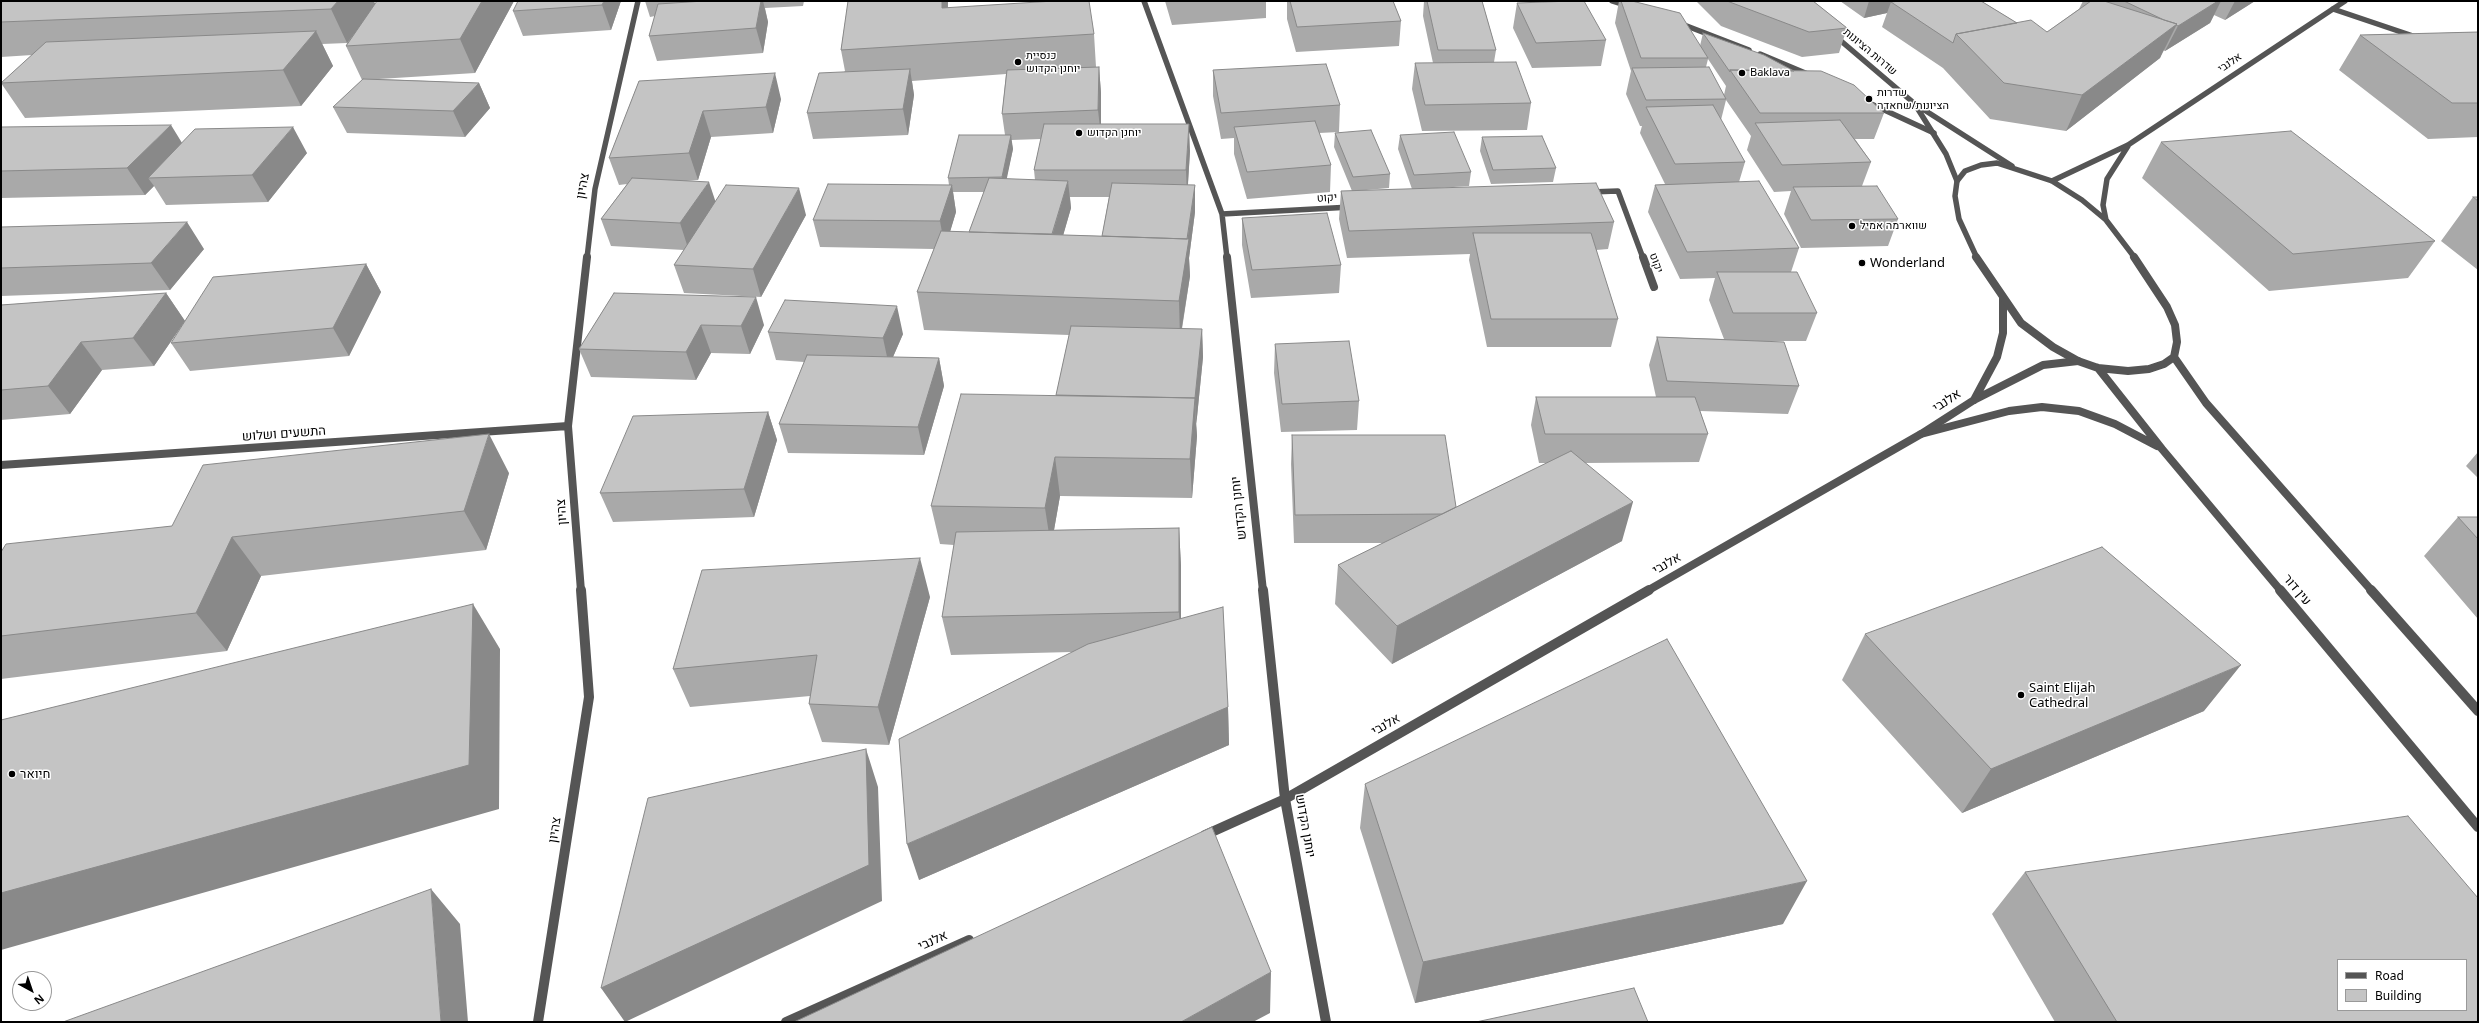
<!DOCTYPE html>
<meta charset="utf-8">
<style>
body{margin:0}
#map{position:relative;width:2479px;height:1023px;overflow:hidden;background:#fff;font-family:"Noto Sans",sans-serif}
canvas{display:block}
.frame{position:absolute;inset:0;border:2px solid #000;pointer-events:none}
.legend{position:absolute;left:2337px;top:959px;width:130px;height:52px;box-sizing:border-box;background:#fff;border:1px solid #999;margin:0;padding:5px 7px;list-style:none;font-size:12px;color:#000}
.legend li{display:flex;align-items:center;gap:8px;height:20px}
.legend b{width:20px;border:1px solid #999}
.north{position:absolute;left:12px;top:971px;width:40px;height:40px;box-sizing:border-box;background:#fff;border:1px solid #999;border-radius:50%;rotate:140deg;font-size:11px;font-weight:700;line-height:16px;text-align:center;color:#000}
.north::after{content:'';display:block;margin:auto;width:14px;height:18px;background:#000;clip-path:polygon(50% 0,100% 100%,50% 72%,0 100%)}
</style>
<div id="map">
<canvas width="2479" height="1023"></canvas>
<div class="frame"></div>
<ul class="legend">
<li><b style="height:5px;background:#555"></b>Road</li>
<li><b style="height:11px;background:#c4c4c4"></b>Building</li>
</ul>
<div class="north">N</div>
</div>
<script>
const c = document.querySelector('canvas').getContext('2d');
c.lineJoin = 'round';
const toPath = rows => new Path2D(rows.map(r => 'M' + r).join(''));
function strokePath(path, color, width, dash) { c.strokeStyle = color; c.lineWidth = width; c.lineCap = dash ? 'butt' : 'round'; c.setLineDash(dash || []); c.stroke(path); }
function fill(path, color) { c.fillStyle = color; c.fill(path, 'evenodd'); }
function label(font, color, halo, rows, align = 'center') {
  c.font = font + ' "Noto Sans",Heebo,sans-serif'; c.lineWidth = 3; c.setLineDash([]); c.textBaseline = 'middle'; c.strokeStyle = halo; c.fillStyle = color; for (const [text, x, y, turn = 0] of rows) {
    c.save(); c.translate(x, y); c.rotate((+turn || 0) * Math.PI / 180); c.textAlign = isNaN(turn) ? turn : align; if (halo) c.strokeText(text, 0, 0); c.fillText(text, 0, 0); c.restore();
  }
}
const service = toPath([
 [1612,1,1628,6],
 [1679,23,1749,50],
 [1760,54,1810,75],
 [1867,102,1934,133]
]);
const minorFar2 = toPath([
 [1144,1,1222,214,1227,258],
 [2333,9,2416,37],
 [1834,35,1915,104,2012,166],
 [1916,106,1946,154,1957,181],
 [1590,192,1618,191,1643,258],
 [1222,214,1351,207],
 [587,258,595,189,638,1]
]);
const minorFar1 = toPath([
 [1227,257,1263,591],
 [1643,257,1654,287],
 [1974,400,1997,357,2003,333,2003,299],
 [1,465,568,426],
 [581,591,568,426,587,257],
 [1647,591,1921,434,1974,400,2043,365,2078,361]
]);
const minor = toPath([
 [1263,590,1285,799,1326,1022],
 [1205,835,1285,799,1649,590],
 [538,1022,589,697,581,590],
 [786,1022,969,940]
]);
const tertiaryFar2 = toPath([
 [2052,181,2128,145,2345,1],
 [2106,220,2103,205,2107,179,2128,146],
 [1977,258,1959,219,1955,196,1957,181,1965,171,1981,165,1997,163,2052,181,2082,200,2106,220,2135,258]
]);
const tertiaryFar1 = toPath([
 [1976,257,2021,323,2053,347,2078,361,2098,368,2128,371,2149,369,2164,364,2174,357,2177,342,2175,325,2167,307,2134,257],
 [2174,357,2206,403,2372,591],
 [2098,368,2162,449,2281,591],
 [1921,434,2009,411,2042,407,2079,411,2115,424,2157,446]
]);
const tertiary = toPath([
 [2280,590,2478,827],
 [2371,590,2478,711]
]);
const wall = toPath([
 [1,1,375,3,514,1,475,73,379,79,479,83,490,108,465,137,347,133,333,107,362,80,346,46,347,43,322,44,333,66,301,106,25,118,1,83,32,55,1,57],
 [621,1,611,30,523,36,513,11],
 [645,1,804,1,803,6,765,8,768,22,763,53,657,61,649,36,655,16,650,17],
 [848,1,948,1,948,8,1094,34,1096,67,1099,67,1101,93,1101,124,1190,151,1188,185,1195,185,1195,212,1189,258,1190,276,1182,329,1202,329,1203,357,1196,427,1197,436,1192,498,1060,496,1054,530,1179,528,1181,566,1181,619,1228,707,1229,745,919,880,1072,652,951,655,942,617,954,545,940,544,931,506,1056,396,1069,335,924,330,917,292,934,249,820,247,813,220,949,185,948,178,1005,135,1002,114,1006,74,912,81,914,95,908,135,813,139,807,113,845,71,841,50],
 [1041,139,1034,170,1035,180,1006,179,1013,149,1011,140],
 [953,192,984,192,969,232,950,231,956,212],
 [1070,197,1109,197,1102,236,1063,235,1071,208],
 [1165,1,1266,1,1266,18,1172,25],
 [1287,1,1393,1,1401,21,1399,46,1296,52,1287,19],
 [1424,1,1482,1,1496,50,1494,62,1531,103,1527,130,1422,131,1412,89,1415,63,1433,63,1423,16],
 [1619,1,1632,1,1700,46,1703,33,1794,71,1884,113,1874,139,1855,139,1871,162,1862,186,1898,219,1888,246,1801,248,1784,214,1791,191,1774,192,1747,150,1751,136,1726,100,1721,120,1745,162,1739,182,1799,248,1791,272,1817,313,1806,341,1769,341,1799,386,1788,414,1700,411,1708,434,1699,462,1585,463,1622,541,1392,664,1335,604,1338,565,1383,543,1294,543,1291,464,1292,435,1456,507,1547,463,1539,463,1531,425,1536,397,1656,397,1649,365,1657,337,1724,339,1709,300,1715,278,1680,279,1648,212,1655,185,1665,184,1640,133,1642,126,1640,126,1626,94,1631,71,1615,23],
 [1708,59,1726,86,1724,95,1706,67],
 [1696,1,1813,1,1847,28,1839,53,1802,57,1721,26],
 [1840,1,1981,1,2017,23,2047,32,2079,9,2083,1,2255,1,2225,20,2214,15,2210,23,2165,51,2163,50,2160,58,2066,131,1990,119,1943,68,1882,27,1887,13,1864,18],
 [1517,3,1606,40,1601,66,1532,68,1513,28],
 [2478,32,2478,137,2428,139,2339,70,2360,35],
 [1213,70,1340,105,1339,132,1319,133,1331,165,1330,192,1247,199,1234,154,1234,138,1221,139,1213,96],
 [639,81,781,99,773,133,711,137,698,180,686,181,715,201,806,215,761,297,684,293,674,265,684,250,611,246,601,219,627,184,619,185,609,158],
 [1,127,182,143,307,153,268,202,166,205,154,186,145,195,1,198],
 [1335,133,1390,174,1389,188,1355,191,1412,189,1398,149,1400,135,1471,172,1469,186,1423,189,1614,222,1608,249,1596,250,1618,319,1611,347,1487,347,1469,260,1470,254,1347,258,1339,219,1341,191,1352,191,1334,147],
 [1482,137,1556,168,1553,182,1491,184,1480,151],
 [2161,142,2435,241,2408,278,2269,291,2142,178],
 [2473,197,2478,197,2478,270,2441,241],
 [1242,218,1341,265,1339,293,1251,298,1242,245],
 [1,227,204,249,170,290,1,296],
 [366,264,381,292,349,356,190,371,171,343],
 [166,293,185,321,154,366,102,370,70,414,1,420,1,305],
 [614,293,764,325,750,354,711,353,696,380,591,377,579,349],
 [768,332,903,334,893,357,939,358,944,386,924,455,788,453,779,424,804,362,776,360],
 [1275,344,1359,401,1357,430,1281,432,1274,373],
 [768,412,777,440,754,517,613,522,600,493],
 [2478,452,2478,478,2466,466],
 [509,473,486,550,261,576,227,651,1,679,1,552,172,526],
 [2458,517,2478,517,2478,619,2424,556],
 [930,597,889,745,822,742,809,704,810,696,690,707,673,669],
 [1865,634,2204,711,1962,813,1842,680],
 [1365,784,1783,924,1415,1003,1360,828],
 [2025,872,2478,1022,2055,1022,1992,914]
]);
const shadedWall = toPath([
 [338,1,374,1,376,6,347,43,331,9],
 [482,1,514,1,475,73,460,39],
 [604,1,621,1,611,30,602,5],
 [761,1,763,1,768,22,763,53,756,28],
 [942,1,948,1,947,42,942,8],
 [1869,1,1938,1,1891,2,1887,13,1864,18],
 [2218,1,2221,1,2210,23,2165,51,2178,26],
 [2235,1,2255,1,2225,20],
 [2177,24,2160,58,2066,131,2082,95],
 [316,31,333,66,301,106,283,70],
 [1099,67,1101,93,1101,137,1098,110],
 [910,69,914,95,908,135,903,109],
 [775,73,781,99,773,133,766,107],
 [479,83,490,108,465,137,453,111],
 [703,111,711,137,698,180,689,153],
 [1189,124,1190,151,1187,197,1186,170],
 [171,125,187,151,148,178,154,186,145,195,127,168],
 [293,127,307,153,268,202,252,175],
 [1011,135,1013,149,1004,192,1002,177],
 [1068,181,1071,208,1055,264,1052,236],
 [709,182,718,209,689,251,680,223],
 [952,185,956,212,945,249,940,221],
 [1195,185,1195,212,1189,258,1190,276,1180,339,1179,301],
 [799,188,806,215,761,297,753,269],
 [187,222,204,249,170,290,151,263],
 [366,264,381,292,349,356,333,328],
 [166,293,185,321,154,366,133,338],
 [756,297,764,325,750,354,741,326],
 [897,306,903,334,889,366,883,338],
 [701,325,711,353,696,380,686,352],
 [1202,329,1203,357,1196,427,1195,398],
 [81,342,102,370,70,414,48,386],
 [939,358,944,386,924,455,918,427],
 [1195,398,1197,436,1192,498,1190,459],
 [768,412,777,440,754,517,744,489],
 [489,434,509,473,486,550,464,511],
 [1055,457,1060,496,1051,547,1045,508],
 [1633,502,1622,541,1392,664,1397,626],
 [1179,528,1181,566,1181,650,1179,612],
 [232,537,261,576,227,651,196,613],
 [920,558,930,597,889,745,878,707],
 [473,604,500,649,499,809,1,950,1,893],
 [2241,665,2204,711,1962,813,1991,769],
 [1228,707,1229,745,919,880,907,844],
 [866,749,878,787,882,901,625,1022,601,988],
 [1807,881,1783,924,1415,1003,1423,962],
 [431,889,460,924,468,1022,441,1022],
 [1271,972,1270,1013,1253,1022,1181,1022]
]);
const building = toPath([
 [1,1,338,1,331,9,1,22,1,1],
 [377,1,482,1,460,39,346,46,377,1],
 [518,1,604,1,602,5,513,11,518,1],
 [704,1,761,1,756,28,649,36,658,4,704,1],
 [848,1,942,1,942,8,1054,1,1089,1,1094,34,841,50,848,1],
 [1290,1,1393,1,1401,21,1297,27,1290,1],
 [1427,1,1482,1,1496,50,1438,50,1427,1],
 [1572,1,1584,1,1606,40,1536,43,1517,3,1572,1],
 [1621,1,1632,1,1680,13,1708,58,1641,58,1621,1],
 [1727,1,1813,1,1847,28,1809,32,1727,1],
 [1900,1,1981,1,2017,23,1956,34,1953,43,1891,2,1900,1],
 [2091,1,2104,1,2177,24,2082,95,2004,83,1956,34,2031,20,2047,32,2091,1],
 [2124,1,2218,1,2178,26,2176,25,2177,24,2164,20,2124,1],
 [316,31,283,70,1,83,46,42,316,31],
 [2478,32,2478,103,2452,103,2360,35,2478,32],
 [1703,33,1764,55,1794,71,1730,70,1730,72,1703,33],
 [1516,62,1531,103,1425,105,1415,63,1516,62],
 [1326,64,1340,105,1221,113,1213,70,1326,64],
 [1099,67,1098,110,1002,114,1007,70,1099,67],
 [1709,67,1726,99,1646,100,1632,68,1709,67],
 [910,69,903,109,807,113,819,73,910,69],
 [1730,70,1821,71,1854,85,1884,113,1760,113,1730,70],
 [775,73,766,107,703,111,689,153,609,158,639,81,775,73],
 [363,79,479,83,453,111,333,107,363,79],
 [1713,105,1745,162,1675,164,1646,107,1713,105],
 [1840,120,1871,162,1782,165,1755,123,1840,120],
 [1315,121,1331,165,1247,172,1234,127,1315,121],
 [1044,124,1189,124,1186,170,1034,170,1044,124],
 [171,125,127,168,1,171,1,127,171,125],
 [293,127,252,175,148,178,195,129,293,127],
 [1371,130,1390,174,1353,177,1335,133,1371,130],
 [2291,131,2435,241,2293,254,2161,142,2291,131],
 [1454,132,1471,172,1414,175,1400,135,1454,132],
 [959,135,1011,135,1002,177,948,178,959,135],
 [1542,136,1556,168,1493,170,1482,137,1542,136],
 [632,178,709,182,680,223,601,219,632,178],
 [989,178,1068,181,1052,234,969,232,989,178],
 [1759,181,1799,248,1687,252,1655,185,1759,181],
 [1112,183,1195,185,1187,239,1102,236,1112,183],
 [1596,183,1614,222,1349,231,1341,191,1596,183],
 [828,184,952,185,940,221,813,220,828,184],
 [726,185,799,188,753,269,674,265,726,185],
 [1877,186,1898,219,1811,220,1793,187,1877,186],
 [2473,197,2478,197,2478,201,2473,197],
 [1327,213,1341,265,1252,270,1242,218,1327,213],
 [187,222,151,263,1,268,1,227,187,222],
 [941,231,1189,239,1179,301,917,292,941,231],
 [1473,233,1591,233,1618,319,1491,319,1473,233],
 [366,264,333,328,171,343,213,277,366,264],
 [1717,272,1797,272,1817,313,1733,313,1717,272],
 [166,293,133,338,81,342,48,386,1,390,1,305,166,293],
 [614,293,756,297,741,326,701,325,686,352,579,349,614,293],
 [785,300,897,306,883,338,768,332,785,300],
 [1071,326,1202,329,1195,398,1056,395,1071,326],
 [1657,337,1784,342,1799,386,1667,381,1657,337],
 [1349,341,1359,401,1282,404,1275,344,1349,341],
 [807,355,939,358,918,427,779,424,807,355],
 [961,394,1195,398,1190,459,1055,457,1045,508,931,506,961,394],
 [1536,397,1695,397,1708,434,1545,434,1536,397],
 [768,412,744,489,600,493,633,416,768,412],
 [489,434,464,511,232,537,196,613,1,636,1,552,6,544,172,526,203,465,489,434],
 [1292,435,1445,435,1456,507,1442,514,1295,515,1292,435],
 [1571,451,1633,502,1397,626,1338,565,1571,451],
 [2458,517,2478,517,2478,539,2458,517],
 [1179,528,1179,612,942,617,956,532,1179,528],
 [2102,547,2241,665,1991,769,1865,634,2102,547],
 [920,558,878,707,809,704,817,655,673,669,702,570,920,558],
 [473,604,469,765,1,893,1,720,473,604],
 [1223,607,1228,707,907,844,899,739,1088,644,1223,607],
 [1667,639,1807,881,1423,962,1365,784,1667,639],
 [866,749,869,865,601,988,648,798,866,749],
 [2408,816,2478,898,2478,1022,2117,1022,2025,872,2408,816],
 [2338,960,2466,960,2466,1010,2338,1010,2338,960],
 [1212,827,1271,972,1181,1022,794,1022,1212,827],
 [431,889,441,1022,63,1022,431,889],
 [1634,988,1648,1022,1476,1022,1634,988]
]);
const markers = [
 [1018,62,4,"#000"],
 [1742,73,4,"#000"],
 [1869,99,4,"#000"],
 [1079,133,4,"#000"],
 [1852,226,4,"#000"],
 [1862,263,4,"#000"],
 [2021,695,4,"#000"],
 [12,774,4,"#000"]
];
const farStreetnames = [
 ["שדרות הציונות",1870,52,40],
 ["אלנבי",2230,63,-34],
 ["יקוט",1327,198,-3],
 ["יקוט",1656,263,70]
];
const farPoinames = [
 ["כנסיית",1026,56],
 ["יוחנן הקדוש",1026,69],
 ["Baklava",1750,73],
 ["שדרות",1877,93],
 ["הציונות/שחאדה",1877,106],
 ["יוחנן הקדוש",1087,133],
 ["שווארמה אמיל",1860,226]
];
const streetNames = [
 ["צהיון",583,186,-80],
 ["אלנבי",1947,401,-33],
 ["התשעים ושלוש",284,434,-4],
 ["יוחנן הקדוש",1239,508,-96],
 ["צהיון",562,512,-94],
 ["אלנבי",1667,564,-30],
 ["עין דור",2297,590,50],
 ["אלנבי",1386,725,-30],
 ["יוחנן הקדוש",1305,826,80],
 ["צהיון",555,830,-81],
 ["אלנבי",933,941,-24]
];
const poiNames = [
 ["Wonderland",1870,263],
 ["Saint Elijah",2029,688],
 ["Cathedral",2029,703],
 ["חיואר",20,774]
];
strokePath(service, '#555', 5.5);
strokePath(minorFar2, '#555', 5.5);
strokePath(minorFar1, '#555', 8);
strokePath(minor, '#555', 10);
strokePath(tertiaryFar2, '#555', 5.5);
strokePath(tertiaryFar1, '#555', 8);
strokePath(tertiary, '#555', 10);
fill(wall, '#a9a9a9');
fill(shadedWall, '#898989');
fill(building, '#c4c4c4');
strokePath(building, '#898989', 1);
for (const [x, y, r, color] of markers) { const dot = new Path2D(); dot.arc(x, y, r, 0, 2 * Math.PI); c.fillStyle = color; c.fill(dot); strokePath(dot, '#fff', 1.5); }
label('11px', '#000', '#fff', farStreetnames);
label('11px', '#000', '#fff', farPoinames, 'left');
label('13px', '#000', '#fff', streetNames);
label('13px', '#000', '#fff', poiNames, 'left');
</script>
